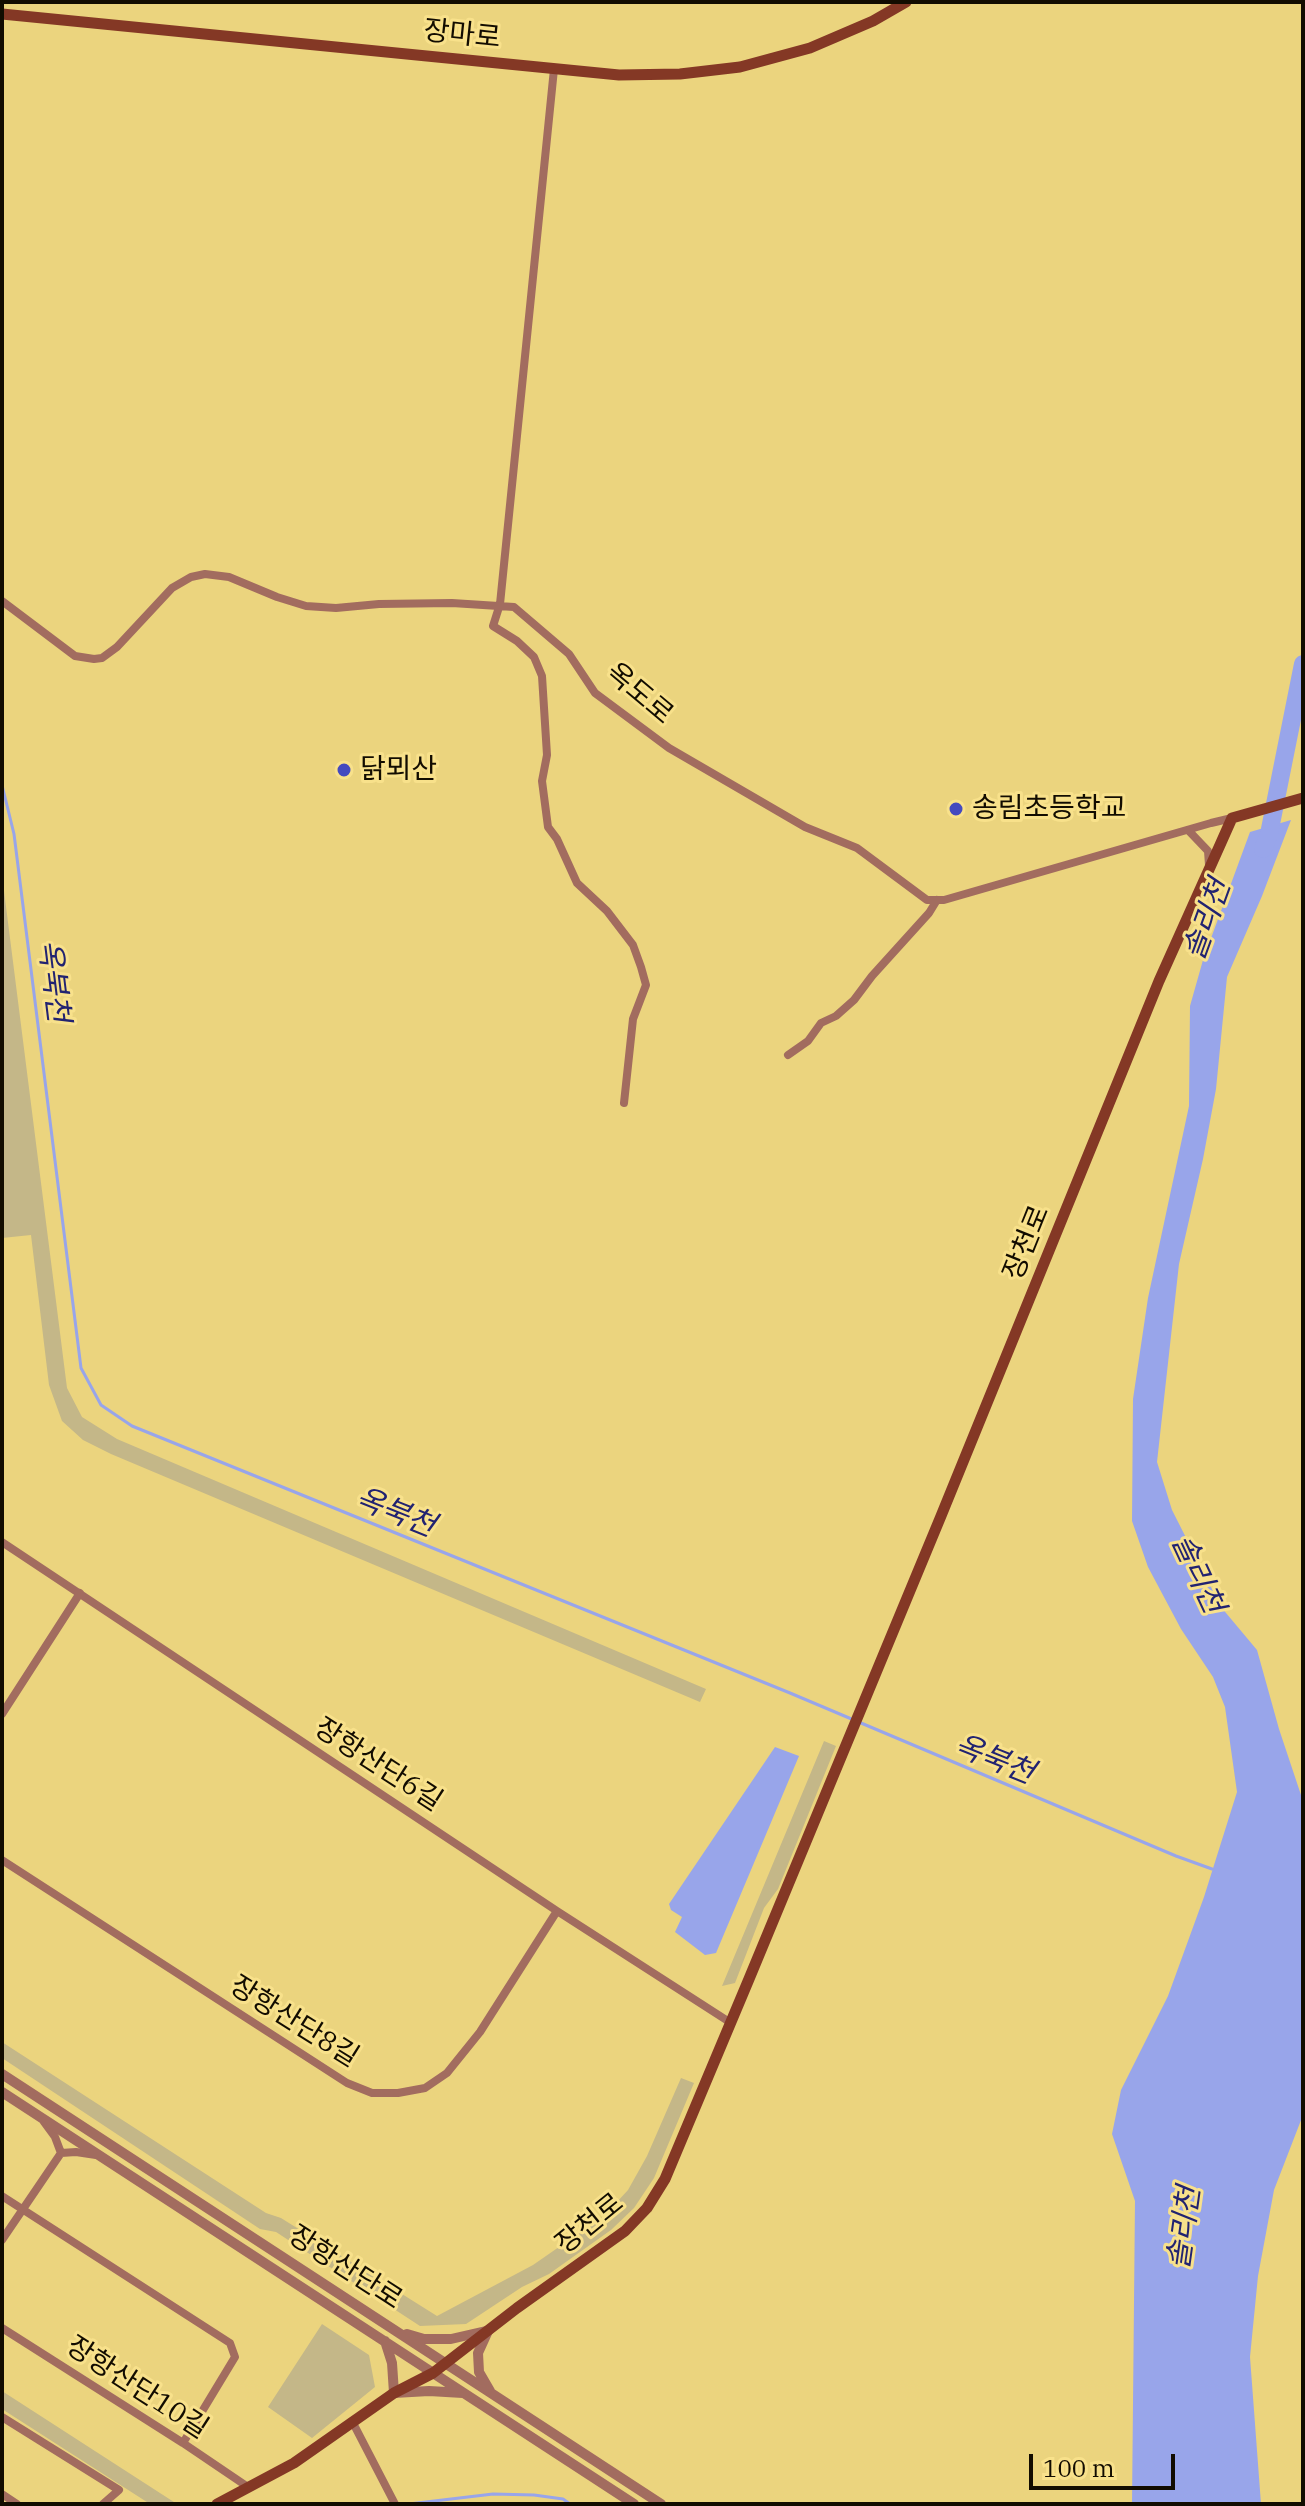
<!DOCTYPE html>
<meta charset="utf-8">
<style>
body{margin:0}
#map{position:relative;width:1305px;height:2506px;overflow:hidden;background:#ebd47e;font-family:"IBM Plex Serif",serif}
canvas{display:block}
.frame{position:absolute;inset:0;border:4px solid #120c00;pointer-events:none}
.scale{position:absolute;left:1029px;top:2454px;width:146px;height:36px;box-sizing:border-box;border:4px solid #120c00;border-top:0;padding-left:10px;font-size:24px;line-height:28px;white-space:nowrap;color:#120c00;-webkit-text-stroke:6px #f8e18b;paint-order:stroke}
</style>
<div id="map">
<canvas width="1305" height="2506"></canvas>
<div class="frame"></div>
<div class="scale">100 m</div>
</div>
<script>
const c = document.querySelector('canvas').getContext('2d');
c.lineJoin = 'round';
function fill(path, color) { c.fillStyle = color; c.fill(path, 'evenodd'); }
const toPath = rows => new Path2D(rows.map(r => 'M' + r).join(''));
function strokePath(path, color, width, dash) { c.strokeStyle = color; c.lineWidth = width; c.lineCap = dash ? 'butt' : 'round'; c.setLineDash(dash || []); c.stroke(path); }
function label(font, color, halo, rows, align = 'center') {
  c.font = font + ' "IBM Plex Serif","Noto Sans KR",serif'; c.lineWidth = 6; c.setLineDash([]); c.textBaseline = 'middle'; c.strokeStyle = halo; c.fillStyle = color; for (const [text, x, y, turn = 0] of rows) {
    c.save(); c.translate(x, y); c.rotate((+turn || 0) * Math.PI / 180); c.textAlign = isNaN(turn) ? turn : align; if (halo) c.strokeText(text, 0, 0); c.fillText(text, 0, 0); c.restore();
  }
}
const green = toPath([
 [2,875,67,1388,82,1417,117,1439,706,1689,700,1702,111,1454,83,1440,62,1421,49,1385,31,1235,2,1238],
 [824,1741,836,1746,778,1889,764,1908,735,1983,722,1986],
 [2,2042,266,2213,281,2218,437,2316,533,2265,605,2215,628,2190,647,2156,681,2078,694,2083,654,2178,634,2208,611,2230,549,2274,522,2287,466,2324,420,2326,276,2232,260,2229,2,2058],
 [322,2324,369,2355,375,2387,312,2438,268,2407],
 [2,2391,177,2504,150,2504,2,2409]
]);
const water = toPath([
 [1291,820,1262,896,1227,977,1216,1089,1203,1159,1179,1264,1157,1462,1172,1510,1221,1607,1257,1650,1279,1729,1303,1801,1303,2115,1274,2190,1258,2276,1250,2357,1261,2504,1132,2504,1135,2201,1112,2134,1121,2090,1168,1996,1204,1897,1237,1792,1225,1707,1213,1677,1181,1629,1148,1567,1132,1521,1133,1399,1148,1298,1189,1106,1190,1006,1203,960,1250,832],
 [775,1747,799,1756,716,1953,705,1955,675,1932,682,1917,671,1910,669,1904]
]);
const stream = toPath([
 [2,785,14,834,81,1368,101,1405,132,1426,790,1693,1176,1856,1212,1869],
 [409,2504,493,2494,534,2495,563,2499,570,2504]
]);
const river = toPath([
 [1263,849,1269,834,1303,664]
]);
const minor = toPath([
 [554,69,500,604,493,626,517,641,534,657,542,676,547,755,542,781,548,827,557,839,577,883,607,911,633,945,641,967,646,985,633,1019,624,1103],
 [2,601,75,656,94,659,102,658,117,647,172,588,191,577,205,574,229,577,277,597,306,606,336,608,379,604,452,603,514,607,569,654,595,693,669,748,805,827,857,848,927,900,944,900,1211,823,1232,818],
 [1188,830,1208,851,1209,865],
 [788,1055,808,1041,821,1023,836,1016,854,1000,872,976,929,913,937,900],
 [2,1542,557,1911,731,2023],
 [2,1714,80,1593],
 [2,1860,347,2083,372,2093,398,2093,425,2088,447,2073,480,2032,557,1911],
 [44,2122,55,2137,61,2153],
 [61,2153,76,2152,96,2155],
 [2,2196,230,2343,235,2357,183,2443],
 [2,2240,61,2153],
 [2,2328,183,2443,248,2487],
 [2,2417,119,2490,103,2504],
 [352,2421,395,2504],
 [2,2494,17,2504]
]);
const tertiary = toPath([
 [2,2074,661,2504],
 [2,2092,634,2504],
 [488,2331,478,2353,479,2372,490,2391],
 [407,2334,424,2339,451,2339,486,2331],
 [385,2341,392,2363,394,2393,429,2391,463,2393]
]);
const secondary = toPath([
 [2,14,619,75,680,74,740,67,810,48,873,21,906,2],
 [217,2504,294,2463,394,2393,433,2373,517,2308,625,2231,647,2208,665,2179,749,1979,941,1516,1159,981,1220,845,1232,818,1303,798]
]);
const markers = [
 [344,770,8,"#444abf"],
 [956,809,8,"#444abf"]
];
const streetNames = [
 ["장마로",462,35,6],
 ["옥도로",639,694,40],
 ["장천로",1027,1243,-68],
 ["장항산단6길",378,1765,33],
 ["장항산단8길",294,2022,32],
 ["장천로",590,2224,-39],
 ["장항산단로",345,2268,33],
 ["장항산단10길",137,2388,33]
];
const poiNames = [
 ["닭뫼산",360,770],
 ["송림초등학교",972,809]
];
const waterNames = [
 ["솔리천",1208,920,-70],
 ["옥북천",53,981,83],
 ["옥북천",395,1513,22],
 ["솔리천",1197,1574,65],
 ["옥북천",994,1760,22],
 ["솔리천",1185,2228,-82]
];
fill(green, '#c4b788');
fill(water, '#98a5ea');
strokePath(stream, '#98a5ea', 3);
strokePath(river, '#98a5ea', 18);
strokePath(minor, '#a26c5f', 8);
strokePath(tertiary, '#a26c5f', 10);
strokePath(secondary, '#843825', 11);
for (const [x, y, r, color] of markers) { const dot = new Path2D(); dot.arc(x, y, r, 0, 2 * Math.PI); c.fillStyle = color; c.fill(dot); strokePath(dot, '#f8e18b', 3); }
label('28px', '#120c00', '#f8e18b', streetNames);
label('28px', '#120c00', '#f8e18b', poiNames, 'left');
label('italic 30px', '#222371', '#f8e18b', waterNames);
</script>
